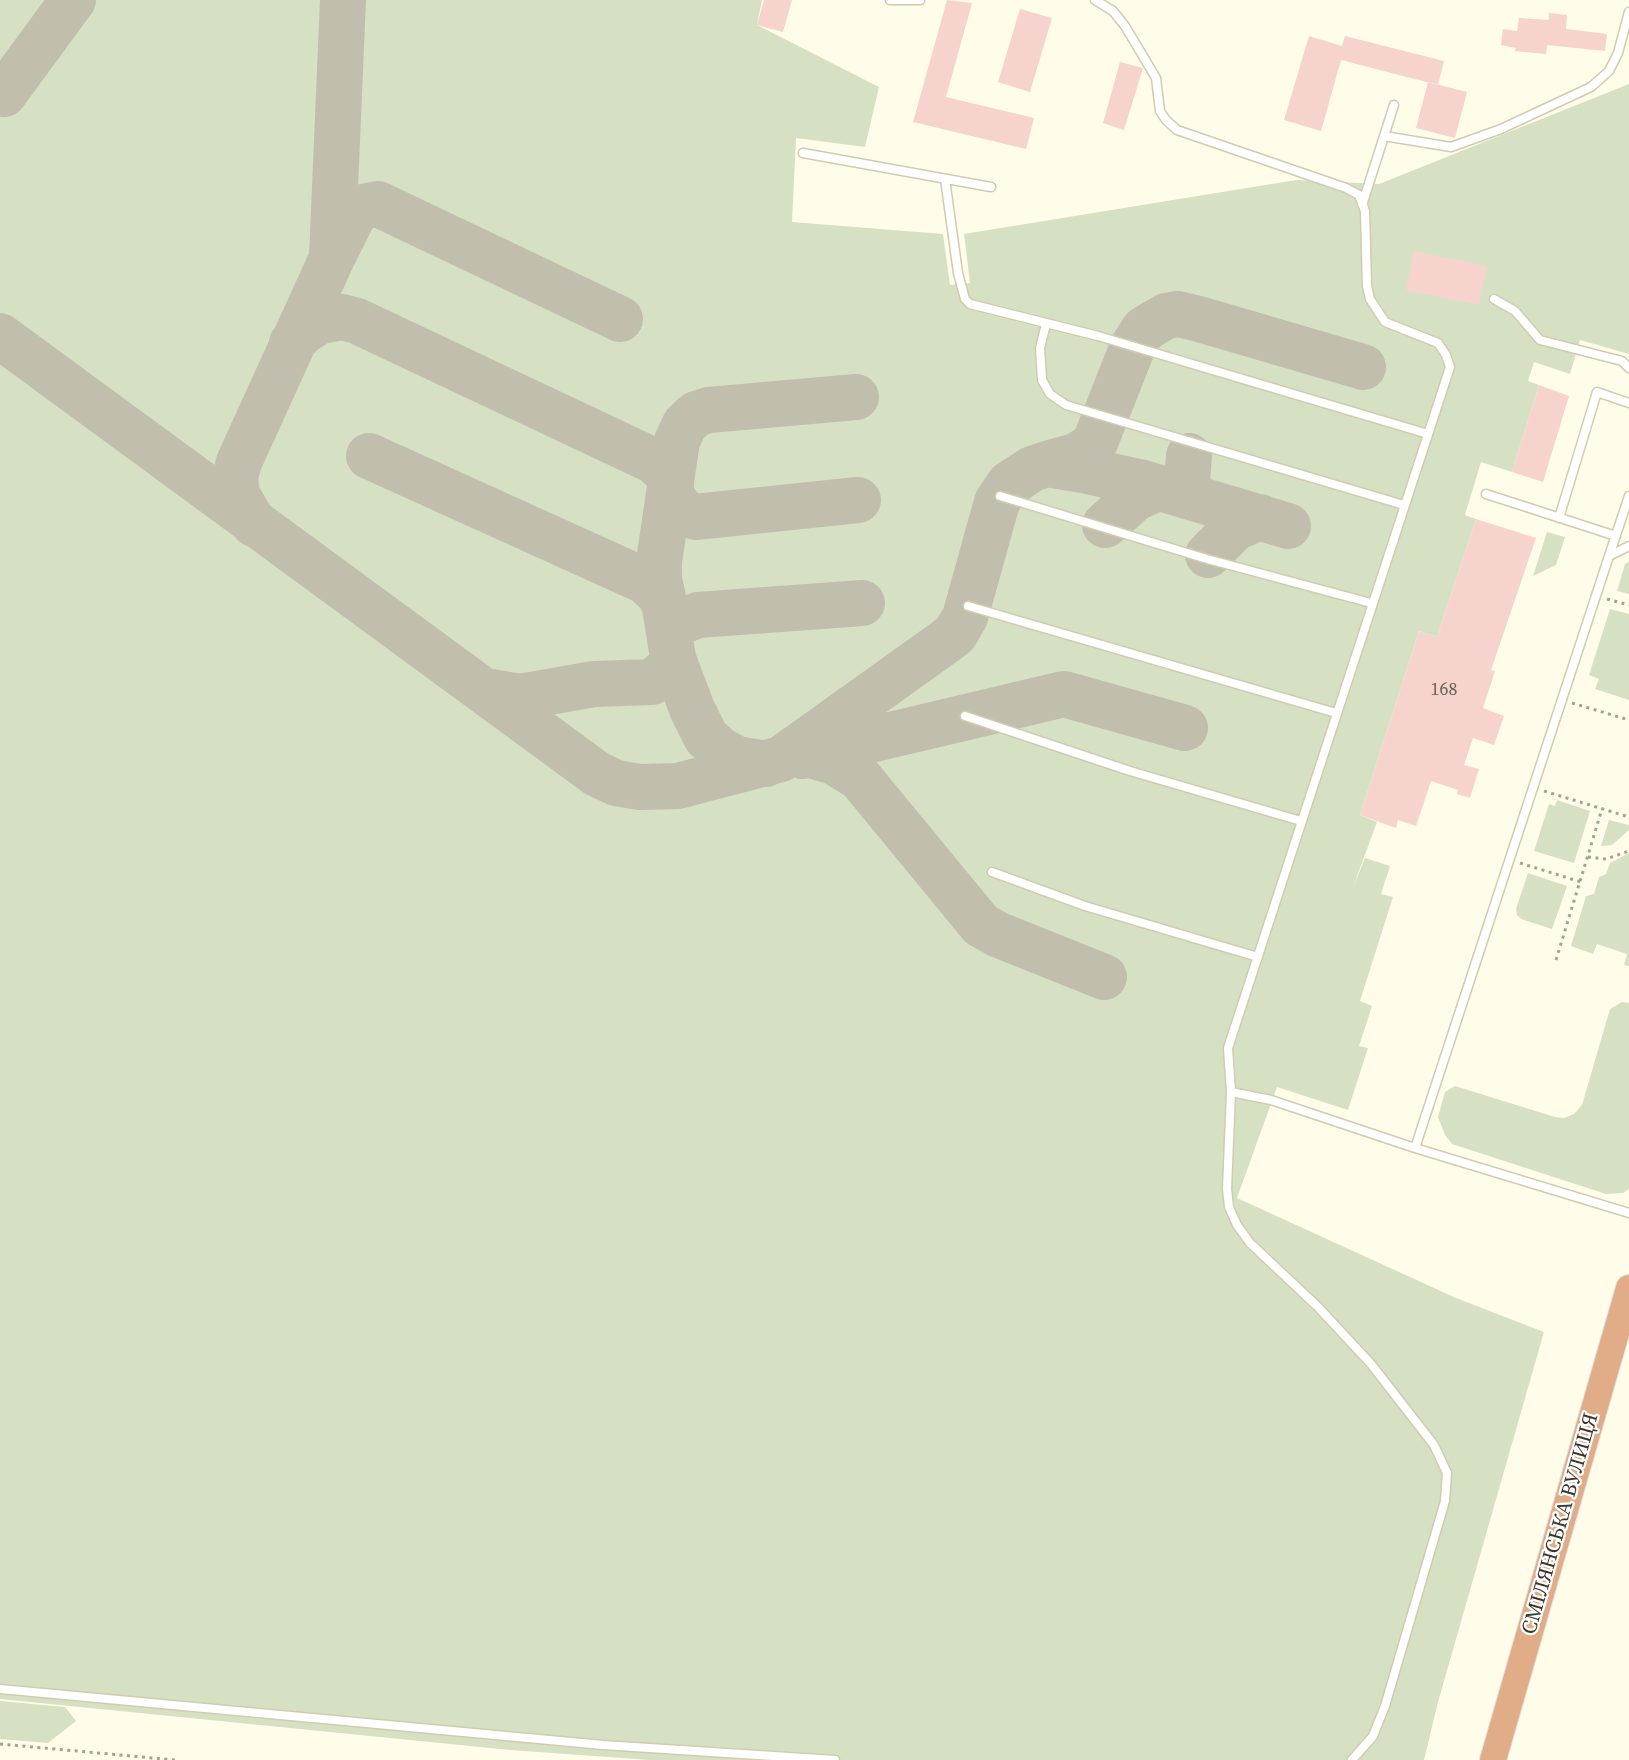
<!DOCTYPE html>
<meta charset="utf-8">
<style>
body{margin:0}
canvas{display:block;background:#fffce9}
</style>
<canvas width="1629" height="1760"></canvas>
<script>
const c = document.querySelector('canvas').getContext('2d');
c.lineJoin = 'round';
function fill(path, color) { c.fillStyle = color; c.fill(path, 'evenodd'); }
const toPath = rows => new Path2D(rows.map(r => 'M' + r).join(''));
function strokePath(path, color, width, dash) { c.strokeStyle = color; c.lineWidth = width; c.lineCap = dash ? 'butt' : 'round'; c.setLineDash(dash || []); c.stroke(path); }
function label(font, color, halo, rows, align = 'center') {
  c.font = font + ' "Source Serif 4",serif'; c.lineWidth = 4.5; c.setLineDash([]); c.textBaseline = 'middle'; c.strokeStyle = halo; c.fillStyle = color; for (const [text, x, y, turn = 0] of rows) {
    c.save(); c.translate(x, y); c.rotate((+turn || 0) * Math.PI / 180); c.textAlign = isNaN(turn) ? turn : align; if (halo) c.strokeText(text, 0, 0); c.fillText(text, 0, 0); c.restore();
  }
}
const green = toPath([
 [0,0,762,0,757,25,879,87,865,147,796,138,792,222,943,234,950,285,970,283,964,234,1296,180,1379,184,1629,84,1629,354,1580,340,1570,374,1534,362,1528,381,1539,385,1512,472,1481,462,1465,515,1476,519,1437,637,1419,631,1360,815,1377,822,1353,887,1365,858,1390,866,1381,894,1393,897,1360,1001,1372,1006,1359,1046,1368,1048,1348,1110,1277,1087,1237,1198,1456,1298,1544,1332,1438,1702,1424,1760,650,1760,510,1750,0,1699],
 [1547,532,1565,537,1556,565,1533,576],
 [1629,562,1629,594,1617,591,1625,564],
 [1610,609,1629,614,1629,700,1595,689,1599,679,1589,675],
 [1557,800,1590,811,1574,863,1534,851,1549,804,1555,806],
 [1609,820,1629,825,1629,830,1612,845,1601,846],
 [1629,853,1629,966,1624,965,1627,954,1597,944,1593,954,1571,946,1586,896,1594,894,1599,877,1606,874,1610,863],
 [1528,873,1567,886,1552,929,1521,919,1517,915,1516,909],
 [1622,1002,1629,1003,1629,1189,1623,1193,1606,1194,1452,1144,1445,1135,1438,1117,1445,1092,1455,1086,1555,1117,1564,1118,1574,1114,1582,1105,1610,1009],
 [0,1701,65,1707,76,1721,48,1743,0,1739]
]);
const taxiway = toPath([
 [4,94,73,0],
 [334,254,354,214,362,207,378,204,620,319],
 [0,336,597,774,616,783,640,787,678,786,781,759,946,641,955,634,965,617,997,502,1009,484,1032,469,1047,464,1083,470,1143,483,1288,526],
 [292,343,304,331,320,321,342,317,357,321,654,461,666,472,671,485],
 [369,456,645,581,660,595,665,607,659,579,659,561,677,441,685,424,696,414,709,410,856,397],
 [1189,456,1187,482,1193,498],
 [1047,464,1076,456,1094,445,1133,346,1144,329,1166,316,1178,314,1199,319,1363,367],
 [670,493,681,510,695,517,858,500],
 [254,524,237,495,235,477,239,462,332,258,343,0],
 [1105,525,1134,499,1157,488],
 [1208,555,1235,528,1260,517],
 [671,634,678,623,698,615,862,603],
 [674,661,692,709,706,737,719,749,737,759,766,764],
 [485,691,520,697,594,684,652,682,674,664,665,607],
 [807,754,834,762,860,778,981,925,999,935,1104,977],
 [802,756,1064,694,1185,728]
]);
const building = toPath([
 [764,0,792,0,783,32,757,25],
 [947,0,972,3,946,97,1034,118,1026,149,913,122],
 [1020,9,1052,18,1030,92,998,82],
 [1549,13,1567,15,1566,29,1607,34,1605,51,1547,45,1546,54,1515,51,1516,48,1501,45,1503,29,1517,31,1519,18,1549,20],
 [1309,36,1342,46,1345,36,1444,61,1438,85,1341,60,1321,131,1284,120],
 [1120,62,1143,68,1124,130,1103,123],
 [1428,82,1467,92,1455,138,1416,128],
 [1414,251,1487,266,1479,305,1406,290],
 [1539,385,1569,396,1543,482,1512,472],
 [1476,519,1536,538,1491,670,1495,671,1483,708,1504,716,1494,745,1473,738,1464,765,1479,769,1470,798,1457,794,1458,790,1431,781,1416,826,1398,820,1396,828,1360,815,1419,631,1437,637]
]);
const path = toPath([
 [1607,599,1629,605],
 [1572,703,1629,720],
 [1544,791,1629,817],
 [1588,857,1606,859,1629,851],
 [1520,863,1581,882],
 [1556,960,1602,809],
 [0,1744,175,1760]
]);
const service = toPath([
 [890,0,920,0],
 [1095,0,1113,11,1125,26,1156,78,1160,111,1166,120,1177,130,1346,188,1359,195,1365,211,1367,286,1370,299,1385,322,1438,343,1446,355,1450,367,1228,1048,1231,1092,1227,1189,1229,1207,1237,1225,1250,1243,1318,1307,1371,1364,1434,1445,1447,1473,1445,1501,1385,1706,1373,1736,1352,1760],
 [1384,136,1451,147,1501,129,1591,87,1609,71,1618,53,1629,12],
 [803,153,991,187],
 [945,179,958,273,965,299,970,304,1098,336,1428,434],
 [1363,202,1394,105],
 [1494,299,1515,311,1540,340,1622,361,1629,368],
 [1046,324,1040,348,1042,380,1050,394,1066,405,1404,505],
 [1486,494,1616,536],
 [1000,496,1207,559,1371,603],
 [1559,518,1597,392,1629,403],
 [1629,546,1609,556,1415,1148,1629,1213],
 [1609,556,1629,496],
 [968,606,1336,713],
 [965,716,1130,771,1301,821],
 [992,872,1085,906,1258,957],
 [1231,1092,1271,1100,1415,1148],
 [0,1689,603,1745,835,1760]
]);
const primary = toPath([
 [1493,1760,1629,1288]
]);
const numberNames = [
 ["168",1444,690]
];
const streetNames = [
 ["СМІЛЯНСЬКА ВУЛИЦЯ",1561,1524,-74]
];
fill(green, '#d6e1c4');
strokePath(taxiway, '#c1beae', 46);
fill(building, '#f7d3ce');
strokePath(service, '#d1ccae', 11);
strokePath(primary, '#e3e3e1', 28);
strokePath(path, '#a5a293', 3, [3, 4.5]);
strokePath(service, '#fff', 8);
strokePath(primary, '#e0ad88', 26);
label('18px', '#695f54', null, numberNames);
label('21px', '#3a382c', '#fff', streetNames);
</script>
